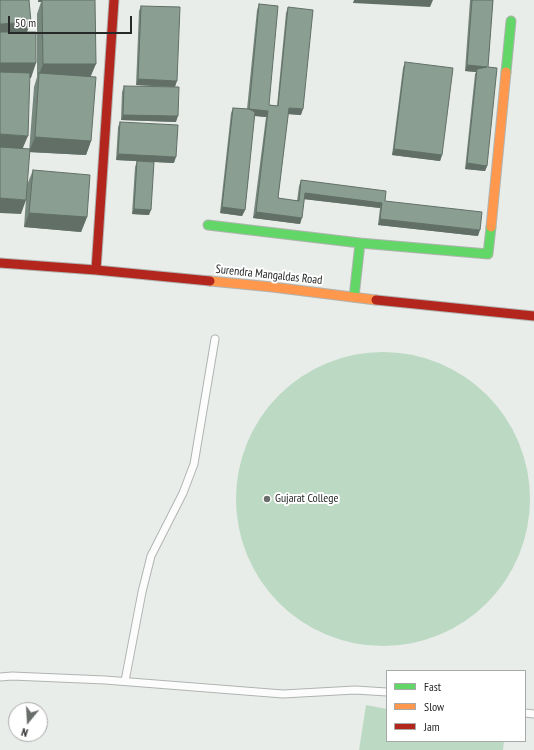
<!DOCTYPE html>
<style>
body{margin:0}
#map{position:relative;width:534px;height:750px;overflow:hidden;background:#e9edea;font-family:"PT Sans Narrow",sans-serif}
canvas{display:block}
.legend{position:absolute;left:386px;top:670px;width:140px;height:72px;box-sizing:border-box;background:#fff;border:1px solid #a8a9a9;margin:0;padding:5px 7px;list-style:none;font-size:12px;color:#262927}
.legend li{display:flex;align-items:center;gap:8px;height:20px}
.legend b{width:20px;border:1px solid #a8a9a9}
.north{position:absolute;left:8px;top:702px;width:40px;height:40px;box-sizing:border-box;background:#fff;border:1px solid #a8a9a9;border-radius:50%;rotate:198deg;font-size:11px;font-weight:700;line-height:16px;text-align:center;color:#262927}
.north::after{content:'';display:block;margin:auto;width:14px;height:18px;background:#6a6e6b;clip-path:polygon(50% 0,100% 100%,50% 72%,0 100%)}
.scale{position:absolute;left:8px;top:16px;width:124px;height:18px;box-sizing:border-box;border:2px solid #262927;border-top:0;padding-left:5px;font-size:12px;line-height:14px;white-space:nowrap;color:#262927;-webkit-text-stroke:3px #fff;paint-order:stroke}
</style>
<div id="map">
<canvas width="534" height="750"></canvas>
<ul class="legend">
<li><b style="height:5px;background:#63d668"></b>Fast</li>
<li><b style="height:5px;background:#ff974d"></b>Slow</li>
<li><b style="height:5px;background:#b3261e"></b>Jam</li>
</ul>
<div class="north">N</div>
<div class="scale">50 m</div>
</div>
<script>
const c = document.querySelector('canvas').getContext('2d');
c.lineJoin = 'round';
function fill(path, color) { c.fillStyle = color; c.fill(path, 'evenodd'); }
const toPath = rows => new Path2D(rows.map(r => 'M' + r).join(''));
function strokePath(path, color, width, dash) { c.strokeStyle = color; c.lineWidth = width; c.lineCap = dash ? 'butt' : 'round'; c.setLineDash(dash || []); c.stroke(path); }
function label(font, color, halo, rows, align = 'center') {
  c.font = font + ' "PT Sans Narrow",sans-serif'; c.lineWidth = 4; c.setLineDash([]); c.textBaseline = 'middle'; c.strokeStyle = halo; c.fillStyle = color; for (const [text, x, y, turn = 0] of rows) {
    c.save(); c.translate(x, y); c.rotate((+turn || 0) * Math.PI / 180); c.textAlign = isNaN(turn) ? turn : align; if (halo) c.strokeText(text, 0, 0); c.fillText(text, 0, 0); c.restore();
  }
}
const green = toPath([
 '236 499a147 147 0 1 1 294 0a147 147 0 1 1-294 0Z',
 [366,705,387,709,387,741,504,741,503,750,359,750]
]);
const lane = toPath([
 [0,677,12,676,105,680,283,694,355,690,387,692],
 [125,681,142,592,151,556,183,493,194,464,215,339],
 [525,713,534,714]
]);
const fast = toPath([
 [506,72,511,21],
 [208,225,360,243],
 [354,297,360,243,488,254,491,227]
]);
const slow = toPath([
 [491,227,506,72],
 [210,281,272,287,376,300]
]);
const jam = toPath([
 [0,263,96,270,210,281],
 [96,270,114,0],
 [376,300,534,316]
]);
const wall = toPath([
 [38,0,95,0,91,77,91,141,86,155,29,152,34,87,37,77,37,14,41,2,38,2],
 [470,0,493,0,488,67,487,166,485,171,465,169,475,74,476,72,465,71],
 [259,4,269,105,277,106,286,13,288,7,301,115,288,114,278,198,297,201,299,186,301,180,385,201,478,236,378,225,380,208,304,199,300,224,253,218,266,117,254,116,245,210,242,216,220,213,231,113,233,108,247,109,257,10],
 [141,6,175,87,136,85,139,11],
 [405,62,442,155,440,161,392,155,403,68],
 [124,86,176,122,121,120,122,92],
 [120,122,174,163,116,160,118,127],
 [137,161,149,215,132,214,135,167],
 [33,170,87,217,81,232,24,227,27,185]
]);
const shadedWall = toPath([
 [39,0,42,0,41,2,38,2],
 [354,0,433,0,430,7,353,3],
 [31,22,25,37,0,38,0,24],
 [0,63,36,63,31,78,0,77],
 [43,64,96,64,90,78,39,75],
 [467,65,487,67,477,69,476,72,465,71],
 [138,79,177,81,175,87,136,85],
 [289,108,303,109,301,115,287,114],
 [249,109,268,111,266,117,247,115],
 [123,115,178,116,176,122,121,120],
 [0,134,28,136,22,150,0,149],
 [35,137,91,141,86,155,29,152],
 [394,149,442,155,440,161,392,155],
 [118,154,176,157,174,163,116,160],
 [467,163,487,166,485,171,465,169],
 [305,193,382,203,380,208,303,199],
 [0,198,26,200,21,214,0,213],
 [222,207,245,210,242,216,220,213],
 [134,209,151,210,149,215,132,214],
 [256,212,302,218,300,224,253,218],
 [29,213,87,217,81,232,24,227],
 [380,219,480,230,478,236,378,225]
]);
const building = toPath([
 [0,0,29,0,31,22,0,24,0,0],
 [42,0,95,0,96,64,43,64,42,0],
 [472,0,493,0,488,67,497,68,487,166,467,163,477,69,487,67,467,65,472,0],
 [259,4,278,6,269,105,278,106,288,7,313,10,303,109,289,108,278,198,299,201,301,180,386,191,385,201,482,212,480,230,380,219,382,203,305,193,302,218,256,212,268,111,249,109,259,4],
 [141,6,180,7,177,81,138,79,141,6],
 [0,32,36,32,36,63,0,63,0,32],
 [405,62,453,68,442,155,394,149,405,62],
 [0,72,30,73,28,136,0,134,0,72],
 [39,73,96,77,91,141,35,137,39,73],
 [124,86,179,87,178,116,123,115,124,86],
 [233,108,249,109,255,112,245,210,222,207,233,108],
 [120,122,178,125,176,157,118,154,120,122],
 [0,147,30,149,26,200,0,198,0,147],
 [137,161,154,162,151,210,134,209,137,161],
 [33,170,90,175,87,217,29,213,33,170]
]);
const markers = [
 [267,499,4,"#6a6e6b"]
];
const streetNames = [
 ["Surendra Mangaldas Road",269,275,6]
];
const poiNames = [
 ["Gujarat College",275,499]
];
fill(green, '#bcd9c3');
strokePath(lane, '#b0b4b1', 9);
strokePath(fast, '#b0b4b1', 11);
strokePath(slow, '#b0b4b1', 11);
strokePath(jam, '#b0b4b1', 11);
strokePath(lane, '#fcfcfc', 7);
strokePath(fast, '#63d668', 9);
strokePath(slow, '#ff974d', 9);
strokePath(jam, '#b3261e', 9);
fill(wall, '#77887e');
fill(shadedWall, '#616f66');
fill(building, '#8a9e92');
strokePath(building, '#616f66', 1);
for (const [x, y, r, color] of markers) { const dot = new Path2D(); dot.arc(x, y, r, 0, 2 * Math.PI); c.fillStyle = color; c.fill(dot); strokePath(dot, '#fff', 1.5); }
label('12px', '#262927', '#fff', streetNames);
label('12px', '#262927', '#fff', poiNames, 'left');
</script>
